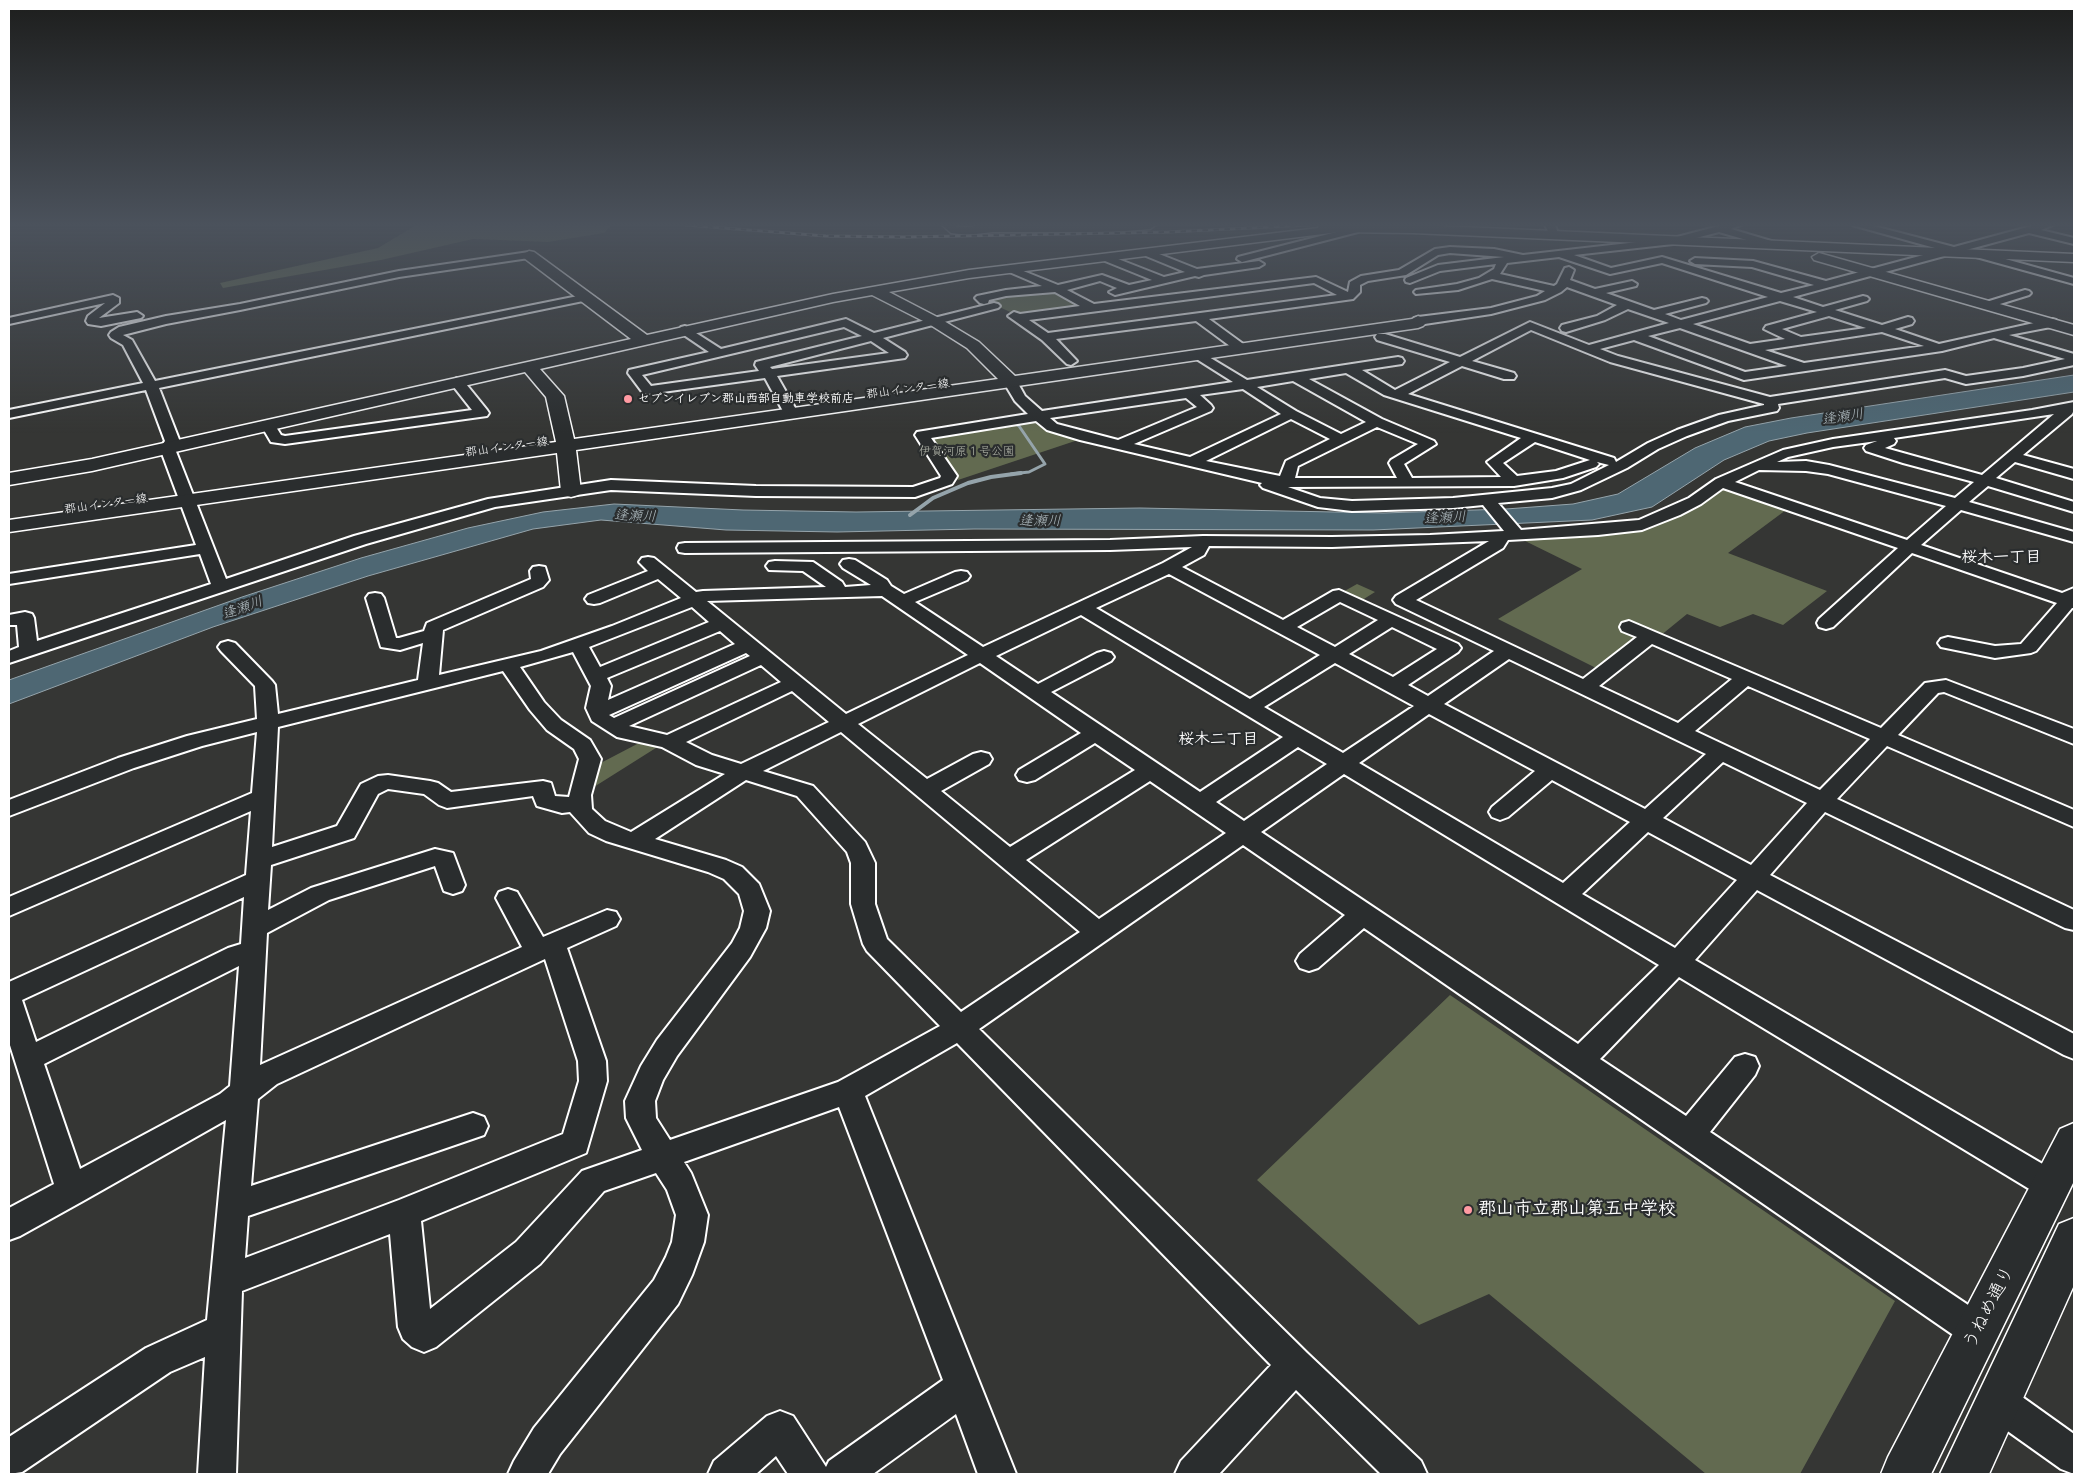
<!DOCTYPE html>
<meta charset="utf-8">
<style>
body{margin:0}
#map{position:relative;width:2083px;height:1483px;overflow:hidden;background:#353634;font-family:"Architects Daughter",sans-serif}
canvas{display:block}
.frame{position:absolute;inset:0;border:10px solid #fff;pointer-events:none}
</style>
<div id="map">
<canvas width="2083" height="1483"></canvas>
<div class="frame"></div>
</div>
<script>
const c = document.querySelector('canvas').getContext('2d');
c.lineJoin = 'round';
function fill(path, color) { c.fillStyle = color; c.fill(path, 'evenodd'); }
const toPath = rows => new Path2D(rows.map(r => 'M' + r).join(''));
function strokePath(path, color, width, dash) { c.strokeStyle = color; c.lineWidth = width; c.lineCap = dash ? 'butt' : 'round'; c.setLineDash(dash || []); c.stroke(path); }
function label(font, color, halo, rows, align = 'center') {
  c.font = font + ' "Architects Daughter","Klee One",sans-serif'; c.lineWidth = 4.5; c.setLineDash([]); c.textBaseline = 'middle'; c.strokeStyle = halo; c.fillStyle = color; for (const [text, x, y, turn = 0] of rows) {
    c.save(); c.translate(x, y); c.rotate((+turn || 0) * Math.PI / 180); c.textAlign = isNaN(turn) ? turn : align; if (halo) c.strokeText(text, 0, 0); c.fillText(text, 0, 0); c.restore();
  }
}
const green = toPath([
 [416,225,612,225,604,233,548,242,473,239,381,260,223,288,220,283,378,248],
 [1052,290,1086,307,1019,316,984,300],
 [1032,419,1048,430,1078,440,958,480,927,436],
 [1727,485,1790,507,1728,553,1827,591,1783,625,1753,614,1720,627,1687,614,1660,636,1598,669,1498,619,1582,569,1519,538,1650,525,1695,509],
 [1357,584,1375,592,1359,602,1341,593],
 [639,743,659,746,586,792,595,766],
 [1450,995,1895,1301,1800,1474,1706,1474,1489,1294,1419,1325,1257,1180]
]);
const water = toPath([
 [2074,375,2074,392,1807,433,1769,441,1724,460,1652,507,1592,520,1373,530,974,529,837,532,726,530,601,520,533,529,368,576,213,627,9,704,9,680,242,597,361,558,468,528,543,512,614,504,743,510,856,512,1140,508,1383,513,1506,509,1573,504,1618,494,1695,448,1745,427,1791,418,2074,375]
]);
const streamFar1 = toPath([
 [1011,421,1019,426,1045,464,1029,472,1011,474]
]);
const stream = toPath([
 [910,515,933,498,968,483,991,477,1021,473]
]);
const street = toPath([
 [1352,225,1360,225,1362,229,1358,232,1242,262,1237,259,1238,257,1352,228,1352,225],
 [1545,225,1555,225,1559,236,1557,238,1551,238,1545,225],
 [1741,225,1731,229,1778,243,1779,245,1774,248,1719,232,1673,244,1574,255,1611,268,1662,257,1781,293,1814,285,1752,267,1695,264,1690,261,1695,258,1753,261,1826,281,1942,250,1852,225,1870,225,1954,247,2035,225,2053,225,2041,230,2074,238,2074,244,2029,233,1793,297,1823,307,1863,296,1867,297,1869,299,1867,301,1835,310,1882,325,1908,317,1912,318,1914,321,1912,324,1895,329,1939,344,2052,319,2056,320,2058,323,2056,326,2009,335,2074,354,2074,365,2023,376,1966,384,1945,378,1778,404,1779,408,1777,411,1728,421,1687,436,1658,449,1627,468,1581,490,1552,498,1498,503,1521,530,1639,520,1689,498,1716,479,1783,450,1833,439,2032,410,2074,402,2074,410,2072,414,2023,455,2074,469,2074,479,2015,462,1996,478,2074,502,2074,512,1988,486,1969,502,2074,532,2074,542,1961,510,1921,545,2062,593,2074,588,2074,608,2072,608,2036,651,2031,653,1995,658,1941,647,1938,643,1941,639,1948,637,1995,646,2021,644,2057,603,1912,553,1833,627,1826,629,1819,627,1817,623,1819,619,1898,548,1723,488,1701,504,1680,515,1642,530,1598,535,1508,540,1503,548,1416,600,1583,679,1637,637,1622,631,1620,627,1622,623,1629,621,1881,728,1925,683,1946,680,2074,729,2074,744,1944,692,1938,693,1898,735,2074,810,2074,827,1887,746,1837,799,2074,910,2074,930,2065,928,1825,812,1770,875,2074,1034,2074,1059,2064,1055,1757,890,1695,960,2063,1176,2068,1186,2063,1196,2052,1200,2041,1196,1679,977,1600,1059,1686,1116,1735,1057,1745,1054,1755,1057,1759,1066,1755,1075,1710,1132,1989,1319,1994,1331,1989,1343,1977,1348,1965,1343,1364,928,1318,968,1309,971,1300,968,1296,961,1300,954,1345,915,1243,845,979,1029,1307,1353,1421,1461,1427,1474,1381,1474,1296,1390,1219,1474,1175,1474,1181,1461,1271,1365,957,1043,865,1096,1016,1474,978,1474,956,1414,873,1474,788,1474,776,1456,756,1474,708,1474,714,1461,767,1416,780,1411,793,1416,826,1467,829,1461,943,1380,839,1107,684,1162,691,1173,708,1215,704,1242,692,1275,678,1304,560,1454,548,1474,508,1474,514,1461,534,1428,654,1280,666,1257,672,1242,676,1215,667,1190,656,1173,604,1191,540,1264,436,1347,424,1352,412,1347,403,1339,398,1327,390,1234,242,1291,236,1474,198,1474,205,1357,170,1372,22,1472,9,1474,9,1437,146,1348,207,1320,226,1120,83,1201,20,1236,9,1240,9,1208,54,1184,9,1042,9,982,246,875,251,811,9,916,9,897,252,793,257,732,202,746,134,768,9,816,9,800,118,758,187,736,257,719,255,686,221,651,218,647,221,643,228,641,235,643,272,681,275,685,278,714,418,680,423,643,400,650,381,647,366,598,369,594,375,593,381,594,384,598,396,638,399,638,424,631,427,623,531,579,530,571,533,567,539,566,545,567,549,580,543,587,443,630,439,675,541,651,612,626,681,598,658,579,600,603,594,604,588,603,585,599,588,595,648,571,639,562,642,558,648,557,654,558,696,592,703,591,826,587,803,571,769,570,766,566,769,562,775,561,813,562,842,582,845,587,871,585,843,568,840,564,843,560,849,559,855,560,887,580,891,586,904,594,955,572,961,571,967,572,970,576,967,580,915,602,983,647,1163,563,1192,547,1110,550,685,553,679,552,677,548,679,544,685,543,1110,540,1203,536,1332,537,1430,535,1504,531,1483,505,1453,508,1352,511,1318,507,1263,488,1260,485,1262,483,1080,440,1047,430,1036,421,931,438,957,476,952,484,915,497,756,496,611,490,495,507,366,544,9,663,9,651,19,647,17,625,9,625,9,615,25,612,32,614,34,618,37,641,211,584,200,554,9,584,9,574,196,545,160,448,165,441,146,390,9,418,9,410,143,383,123,345,111,338,109,335,111,332,119,327,166,316,240,304,399,271,529,252,534,255,529,258,399,277,240,310,166,324,123,335,132,340,155,381,588,294,594,297,588,300,159,388,180,442,175,449,226,579,354,536,488,499,611,480,756,486,913,487,940,478,941,476,915,435,917,432,1028,414,1015,401,1003,381,1010,377,1015,378,1025,396,1042,411,1233,382,1195,358,1193,355,1199,351,1247,380,1398,357,1402,358,1404,361,1402,364,1362,370,1395,390,1450,362,1377,340,1375,337,1377,334,1385,334,1460,357,1530,322,1589,345,1669,323,1628,309,1605,320,1566,332,1562,331,1560,328,1562,325,1597,316,1617,305,1567,287,1561,292,1545,300,1491,314,1418,325,1414,324,1412,321,1414,318,1418,317,1491,308,1537,296,1545,291,1492,279,1458,290,1416,294,1414,292,1416,290,1457,284,1479,278,1494,269,1496,264,1440,271,1410,283,1406,282,1405,280,1406,278,1438,265,1504,257,1450,253,1438,255,1406,275,1368,281,1360,285,1360,292,1353,299,1209,319,1246,346,1248,349,1246,352,1238,352,1196,321,1056,339,1077,361,1071,365,1067,364,1042,340,1008,316,1014,312,1020,314,1080,306,1055,292,1006,296,989,300,988,303,984,304,980,303,975,298,977,296,1006,290,1042,286,1007,271,1006,269,1007,267,1011,266,1058,285,1102,275,1129,285,1152,280,1105,261,1104,259,1105,257,1113,257,1164,277,1185,272,1146,256,1145,254,1146,252,1154,252,1197,269,1259,261,1264,264,1259,267,1204,275,1199,277,1195,276,1115,295,1109,292,1117,288,1100,281,1067,290,1094,304,1316,277,1348,292,1350,282,1361,276,1399,270,1435,249,1450,247,1494,249,1523,255,1673,238,1719,226,1741,225],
 [1559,257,1610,274,1662,263,1768,297,1681,320,1665,314,1706,303,1708,301,1706,299,1702,298,1654,310,1606,293,1636,286,1637,284,1632,281,1595,289,1570,280,1574,270,1569,267,1565,268,1557,284,1554,286,1500,274,1507,263,1559,257],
 [1314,283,1337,295,1048,333,1029,320,1314,283],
 [1780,301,1817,312,1766,326,1764,329,1785,339,1750,344,1693,324,1780,301],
 [1829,316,1866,328,1801,337,1782,329,1829,316],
 [1680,328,1787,366,1745,372,1648,336,1680,328],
 [1531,330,1610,362,1764,404,1764,405,1719,415,1677,430,1648,443,1616,462,1614,458,1408,394,1462,366,1504,379,1514,379,1516,376,1514,373,1472,361,1531,330],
 [1882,332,1924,346,1804,363,1765,350,1882,332],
 [1994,338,2065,359,2023,368,1966,376,1945,370,1770,397,1618,356,1600,349,1634,340,1744,380,1942,351,1994,338],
 [1346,373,1384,395,1521,438,1487,462,1501,477,1412,478,1404,464,1436,444,1434,441,1382,419,1309,379,1346,373],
 [1293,381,1366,422,1341,434,1296,411,1257,387,1293,381],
 [1243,389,1281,414,1190,457,1134,444,1211,411,1213,408,1211,405,1200,395,1243,389],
 [1186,398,1197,407,1118,440,1057,424,1050,418,1186,398],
 [2054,414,1982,475,1885,448,1894,444,1896,441,1894,438,2054,414],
 [1291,419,1330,439,1286,461,1280,476,1206,461,1291,419],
 [1377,427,1418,444,1391,460,1389,463,1397,478,1295,478,1298,466,1377,427],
 [1877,441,1866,445,1864,448,1866,451,1903,463,1974,482,1955,498,1829,465,1806,461,1777,462,1788,457,1833,447,1877,441],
 [1535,442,1590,460,1556,471,1517,476,1503,463,1535,442],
 [1597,462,1609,465,1571,484,1552,488,1453,498,1352,501,1320,498,1288,487,1514,486,1563,478,1596,467,1599,464,1597,462],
 [1759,470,1806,471,1828,474,1946,506,1907,540,1735,482,1759,470],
 [1489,541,1396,596,1393,600,1396,604,1494,651,1428,696,1408,685,1458,652,1461,648,1458,644,1339,590,1333,591,1283,620,1182,567,1204,555,1209,546,1332,547,1489,541],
 [1169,574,1320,655,1250,699,1096,608,1169,574],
 [882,596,968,655,846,714,707,601,882,596],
 [1340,602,1378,620,1335,647,1297,627,1340,602],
 [692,607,709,622,600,667,589,647,692,607],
 [1081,615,1283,737,1200,792,1051,692,1111,661,1114,657,1111,653,1104,651,1097,653,1038,684,996,656,1081,615],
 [1392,627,1437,649,1393,677,1349,654,1392,627],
 [720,631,735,644,608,700,611,686,607,678,720,631],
 [1652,644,1732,679,1678,723,1599,686,1652,644],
 [573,652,591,686,586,708,592,721,617,737,662,747,696,765,725,774,631,832,605,821,592,809,591,795,601,759,590,740,561,720,544,702,520,667,573,652],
 [746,653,750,656,614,718,609,715,746,653],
 [1509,659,1706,754,1645,809,1444,704,1509,659],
 [980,663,1081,733,1019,770,1016,775,1019,780,1027,782,1035,780,1095,743,1135,770,1010,847,941,791,989,764,992,759,989,754,981,752,973,754,927,779,858,724,980,663],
 [1335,663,1414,706,1343,753,1264,707,1335,663],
 [761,665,781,682,667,735,629,726,761,665],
 [503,671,530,710,547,730,574,749,579,759,569,797,555,796,551,783,543,781,451,792,438,783,430,781,388,775,378,776,361,784,337,826,272,847,278,727,503,671],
 [1748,686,1870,739,1820,790,1695,731,1748,686],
 [792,691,829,722,741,764,712,755,686,742,792,691],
 [1429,714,1535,771,1492,807,1489,812,1492,817,1500,820,1508,817,1552,780,1630,822,1563,883,1359,763,1429,714],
 [841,732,1080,932,961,1012,887,939,875,904,875,863,865,842,813,786,763,771,841,732],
 [1298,747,1327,764,1244,821,1216,802,1298,747],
 [1723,762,1807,803,1751,865,1663,818,1723,762],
 [1344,774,1659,965,1578,1044,1261,832,1344,774],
 [746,780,797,796,847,852,851,863,851,904,863,944,867,951,940,1026,838,1082,670,1140,656,1118,655,1101,663,1080,677,1056,750,957,766,928,770,911,759,884,742,867,726,860,655,839,746,780],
 [1150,781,1226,833,1099,919,1026,860,1150,781],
 [388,789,424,794,439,805,447,808,533,796,537,806,562,813,570,812,589,833,606,841,708,872,724,879,739,894,744,911,740,928,732,943,657,1040,641,1066,625,1101,626,1118,642,1150,582,1171,516,1242,430,1309,421,1221,586,1153,607,1081,606,1061,567,948,616,926,620,919,616,912,607,910,543,937,517,892,508,889,499,892,496,898,522,947,260,1065,267,933,329,900,435,866,444,891,453,894,462,891,465,885,453,853,435,849,311,888,268,910,271,865,354,838,378,794,388,789],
 [1648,832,1737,880,1675,948,1582,894,1648,832],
 [244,897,241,944,228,948,36,1042,22,1000,244,897],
 [545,959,578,1061,579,1081,563,1134,399,1200,245,1258,248,1216,484,1135,488,1126,484,1117,473,1113,251,1186,258,1099,277,1084,545,959],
 [239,966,230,1086,220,1094,80,1169,44,1064,239,966],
 [1973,250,2074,278,2074,284,1969,255,1968,253,1969,251,1973,250],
 [2025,290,2029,291,2031,293,2029,295,1987,308,1981,305,1983,303,2025,290],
 [113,295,119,298,119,303,99,318,137,312,143,316,141,318,101,326,88,324,86,321,88,316,105,303,9,324,9,318,113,295],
 [994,303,998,304,1000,306,998,308,883,338,905,352,907,355,905,358,777,376,798,413,791,417,784,413,765,378,648,394,643,393,628,373,629,370,709,352,681,333,679,330,681,327,685,326,721,349,846,319,874,333,994,303],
 [844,327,862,336,756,362,755,365,759,371,651,386,642,375,844,327],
 [871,341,889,353,772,369,770,367,871,341],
 [457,378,462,379,487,410,489,413,487,416,285,444,271,442,261,425,263,422,273,422,281,435,285,436,472,410,450,382,457,378],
 [1998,1384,2011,1389,2074,1434,2074,1474,2061,1469,1985,1415,1980,1402,1985,1389,1998,1384]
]);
const secondary = toPath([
 [942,225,967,227,983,225,1156,225,1150,229,1114,232,993,232,967,235,951,233,942,225],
 [1319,225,1418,225,2074,254,2074,262,1413,233,1339,232,969,278,889,292,939,318,979,342,1015,376,1412,319,1418,316,1423,318,1426,323,1423,326,1418,328,576,450,581,491,578,495,571,497,564,495,561,491,557,453,9,532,9,520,556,442,546,397,525,372,92,471,9,485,9,473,92,459,631,339,524,258,522,255,529,251,534,252,647,335,833,294,969,270,1318,228,1319,225],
 [872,295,929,324,967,348,998,379,574,439,564,396,540,369,833,302,872,295],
 [1819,253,2074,325,2074,335,1814,260,1812,257,1819,253],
 [2074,1123,2074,1181,1931,1474,1881,1474,1888,1457,2060,1129,2074,1123],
 [2074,1218,2074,1285,1989,1474,1940,1474,2059,1224,2074,1218]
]);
const rail = toPath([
 [686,225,826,236,905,237,1168,232,1309,225]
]);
const markers = [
 [628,399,5,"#ff9aa2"],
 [1468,1210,5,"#ff9aa2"]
];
const farStreetnames = [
 ["郡山インター線",908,390,-8],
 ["郡山インター線",507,448,-8],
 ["郡山インター線",106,505,-8]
];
const farPoinames = [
 ["セブンイレブン郡山西部自動車学校前店",638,399]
];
const farParknames = [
 ["伊賀河原１号公園",967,452]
];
const farWaternames = [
 ["逢瀬川",1843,418,-9],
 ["逢瀬川",635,517,2],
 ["逢瀬川",1445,519,-3],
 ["逢瀬川",1040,522],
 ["逢瀬川",243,609,-20]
];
const neighbourhoodNames = [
 ["桜木一丁目",2001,559],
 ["桜木二丁目",1218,741]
];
const nearPoinames = [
 ["郡山市立郡山第五中学校",1478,1210]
];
const nearStreetnames = [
 ["うねめ通り",1990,1308,-63]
];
fill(green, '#626a50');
fill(water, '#4e6773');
strokePath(water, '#95a4ab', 1);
strokePath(streamFar1, '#95a4ab', 3);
strokePath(stream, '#95a4ab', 4);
strokePath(street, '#fff', 4);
strokePath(secondary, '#fff', 3);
fill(street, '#2a2d2e');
fill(secondary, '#2a2d2e');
strokePath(rail, '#fff', 3);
strokePath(rail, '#2a2d2e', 2, [5.5]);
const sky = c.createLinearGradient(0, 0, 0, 433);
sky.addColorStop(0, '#1d1e1d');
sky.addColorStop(0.52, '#4b525c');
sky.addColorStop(1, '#4b525c00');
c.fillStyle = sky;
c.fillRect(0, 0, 2083, 433);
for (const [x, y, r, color] of markers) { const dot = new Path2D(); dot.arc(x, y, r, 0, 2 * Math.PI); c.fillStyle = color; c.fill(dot); strokePath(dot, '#2a2d2e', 2); }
label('12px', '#fff', '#2a2d2e', farStreetnames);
label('bold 12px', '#fff', '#2a2d2e', farPoinames, 'left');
label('12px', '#b0b4a8', '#2a2d2e', farParknames);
label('italic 14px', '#afbbc0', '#2a2d2e', farWaternames);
label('bold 16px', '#fff', '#2a2d2e', neighbourhoodNames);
label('bold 18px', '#fff', '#2a2d2e', nearPoinames, 'left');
label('18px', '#fff', '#2a2d2e', nearStreetnames);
</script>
